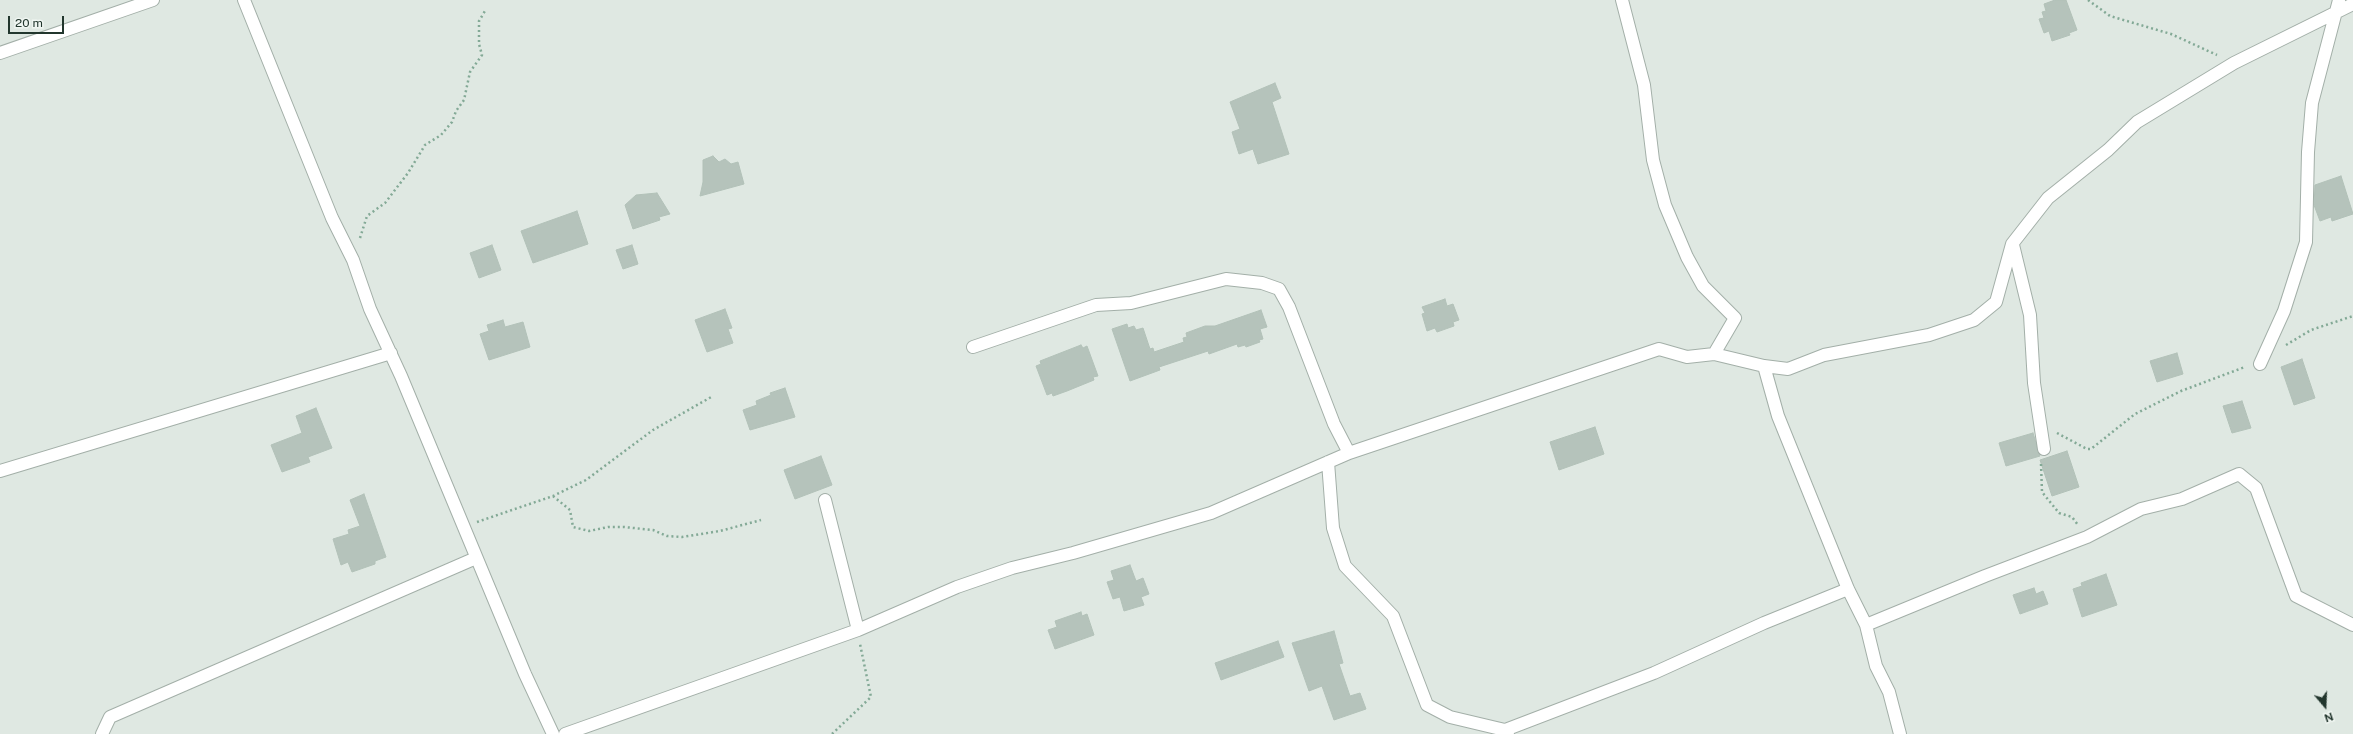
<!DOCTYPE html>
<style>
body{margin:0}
#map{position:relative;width:2353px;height:734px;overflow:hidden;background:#dfe8e2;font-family:"Public Sans",sans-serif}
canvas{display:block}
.north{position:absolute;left:2305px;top:686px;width:40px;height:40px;-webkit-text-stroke:3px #eff5f1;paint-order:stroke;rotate:161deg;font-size:11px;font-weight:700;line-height:16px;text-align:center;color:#22362d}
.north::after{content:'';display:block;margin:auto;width:14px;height:18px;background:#22362d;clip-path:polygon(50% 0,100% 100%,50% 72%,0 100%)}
.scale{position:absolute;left:8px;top:16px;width:56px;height:18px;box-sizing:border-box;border:2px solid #22362d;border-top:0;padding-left:5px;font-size:12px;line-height:14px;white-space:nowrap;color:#22362d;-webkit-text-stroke:3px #eff5f1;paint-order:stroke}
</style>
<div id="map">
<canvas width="2353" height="734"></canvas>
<div class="north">N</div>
<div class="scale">20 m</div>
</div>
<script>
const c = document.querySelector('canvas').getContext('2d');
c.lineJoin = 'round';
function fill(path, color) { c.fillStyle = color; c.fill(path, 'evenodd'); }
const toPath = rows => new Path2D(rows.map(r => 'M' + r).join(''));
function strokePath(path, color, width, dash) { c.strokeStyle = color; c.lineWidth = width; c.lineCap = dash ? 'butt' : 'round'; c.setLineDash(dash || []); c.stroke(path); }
const building = toPath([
 [2055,0,2066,0,2077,30,2069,33,2070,35,2052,41,2049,31,2044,33,2039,19,2044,18,2042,12,2046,11,2044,4,2055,0],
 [1275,83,1281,98,1272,102,1289,154,1258,164,1253,149,1239,154,1232,132,1240,129,1230,102,1275,83],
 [713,156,719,162,725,159,731,164,738,162,744,184,700,196,703,182,703,160,713,156],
 [2341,176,2353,214,2332,221,2331,217,2320,221,2314,205,2315,185,2341,176],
 [657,193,670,214,659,217,660,220,633,229,625,205,636,195,657,193],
 [577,211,588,244,533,263,521,231,577,211],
 [492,245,501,270,479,278,470,253,492,245],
 [632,245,638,264,623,269,616,250,632,245],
 [1445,299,1447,306,1453,304,1459,320,1453,322,1454,326,1437,332,1435,328,1427,331,1422,314,1425,313,1422,307,1445,299],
 [725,309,732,328,728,329,733,343,707,352,695,320,725,309],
 [1261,310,1267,327,1260,329,1263,339,1259,340,1260,342,1246,347,1245,345,1238,347,1237,344,1209,354,1208,351,1159,367,1160,370,1130,381,1112,329,1127,324,1128,328,1134,326,1136,330,1143,328,1150,349,1153,348,1154,352,1184,342,1183,338,1187,337,1186,333,1205,326,1215,326,1261,310],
 [503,320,505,327,523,322,530,347,489,360,480,334,489,331,487,325,503,320],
 [1081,345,1083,348,1087,346,1098,376,1093,377,1094,380,1067,391,1053,396,1052,393,1047,395,1036,366,1041,364,1040,361,1081,345],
 [2177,353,2183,374,2157,382,2150,361,2177,353],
 [2302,359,2315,398,2294,405,2281,367,2302,359],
 [785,388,795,417,750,430,743,410,757,405,756,401,771,395,770,393,785,388],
 [2242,401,2251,428,2232,433,2223,406,2242,401],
 [316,408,332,448,308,457,310,462,282,472,271,445,302,433,296,416,316,408],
 [1595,427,1604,454,1559,470,1550,442,1595,427],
 [2033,433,2040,456,2006,466,1999,443,2033,433],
 [2067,451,2079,487,2052,496,2040,460,2067,451],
 [821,456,832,485,795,499,784,470,821,456],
 [364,494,386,557,375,561,375,564,352,572,348,562,341,565,333,539,349,534,348,530,360,526,350,500,364,494],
 [1130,565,1136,581,1143,578,1149,594,1141,597,1144,605,1124,611,1120,597,1113,599,1107,582,1114,580,1111,571,1130,565],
 [2106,574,2117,605,2082,617,2073,589,2082,586,2081,583,2106,574],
 [2034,588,2036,594,2043,591,2048,604,2020,614,2013,595,2034,588],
 [1081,612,1082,616,1087,614,1094,635,1055,649,1048,630,1057,627,1055,621,1081,612],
 [1334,631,1343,663,1339,664,1350,696,1360,693,1366,709,1334,720,1322,686,1309,691,1292,643,1334,631],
 [1278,641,1284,657,1221,680,1215,663,1278,641]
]);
const path = toPath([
 [2088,0,2110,16,2171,34,2217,55],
 [360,238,367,216,385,203,408,173,425,145,441,135,452,122,456,111,464,100,470,72,482,55,479,44,479,21,485,11],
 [2286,345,2311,330,2353,316],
 [2057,433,2087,449,2091,449,2135,414,2181,391,2245,367],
 [2041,464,2042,492,2059,513,2072,517,2078,525],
 [553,496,570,510,573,527,589,531,608,527,624,527,653,530,667,536,682,537,720,531,761,520],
 [477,522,553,496,586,480,653,430,713,396],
 [832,734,871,697,860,644]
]);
const minor = toPath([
 [244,0,332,218,353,260,370,309,401,376,525,674,553,734],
 [1622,0,1644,85,1653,160,1665,205,1687,257,1703,286,1735,318,1714,354],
 [0,53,153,0],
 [2013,245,2030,315,2034,383,2044,449],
 [973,347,1096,305,1131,303,1226,279,1262,283,1279,289,1289,307,1334,424,1349,453],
 [2260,364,2284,311,2306,242,2308,152,2312,103,2339,0],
 [1764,366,1778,416,1848,589,1866,625,1876,666,1889,692,1900,734],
 [1328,462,1333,528,1345,566,1393,616,1427,705,1450,717,1505,730,1508,734],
 [0,471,391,353],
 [825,500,858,630],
 [1866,625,1985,576,2087,537,2141,509,2182,499,2239,474,2256,488,2296,596,2353,625],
 [1505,730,1654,673,1764,623,1848,589],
 [102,734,110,717,476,558],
 [565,734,858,630,957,587,1012,568,1073,553,1211,513,1349,453,1659,349,1687,357,1714,354,1764,366,1788,369,1824,355,1929,335,1974,320,1996,302,2012,244,2048,198,2108,150,2137,122,2234,63,2353,4]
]);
fill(building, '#b5c3bb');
strokePath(building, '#b2c1b8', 1);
strokePath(minor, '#a3afa8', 14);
strokePath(path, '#83a996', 2.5, [2, 3]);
strokePath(minor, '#fff', 12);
</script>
